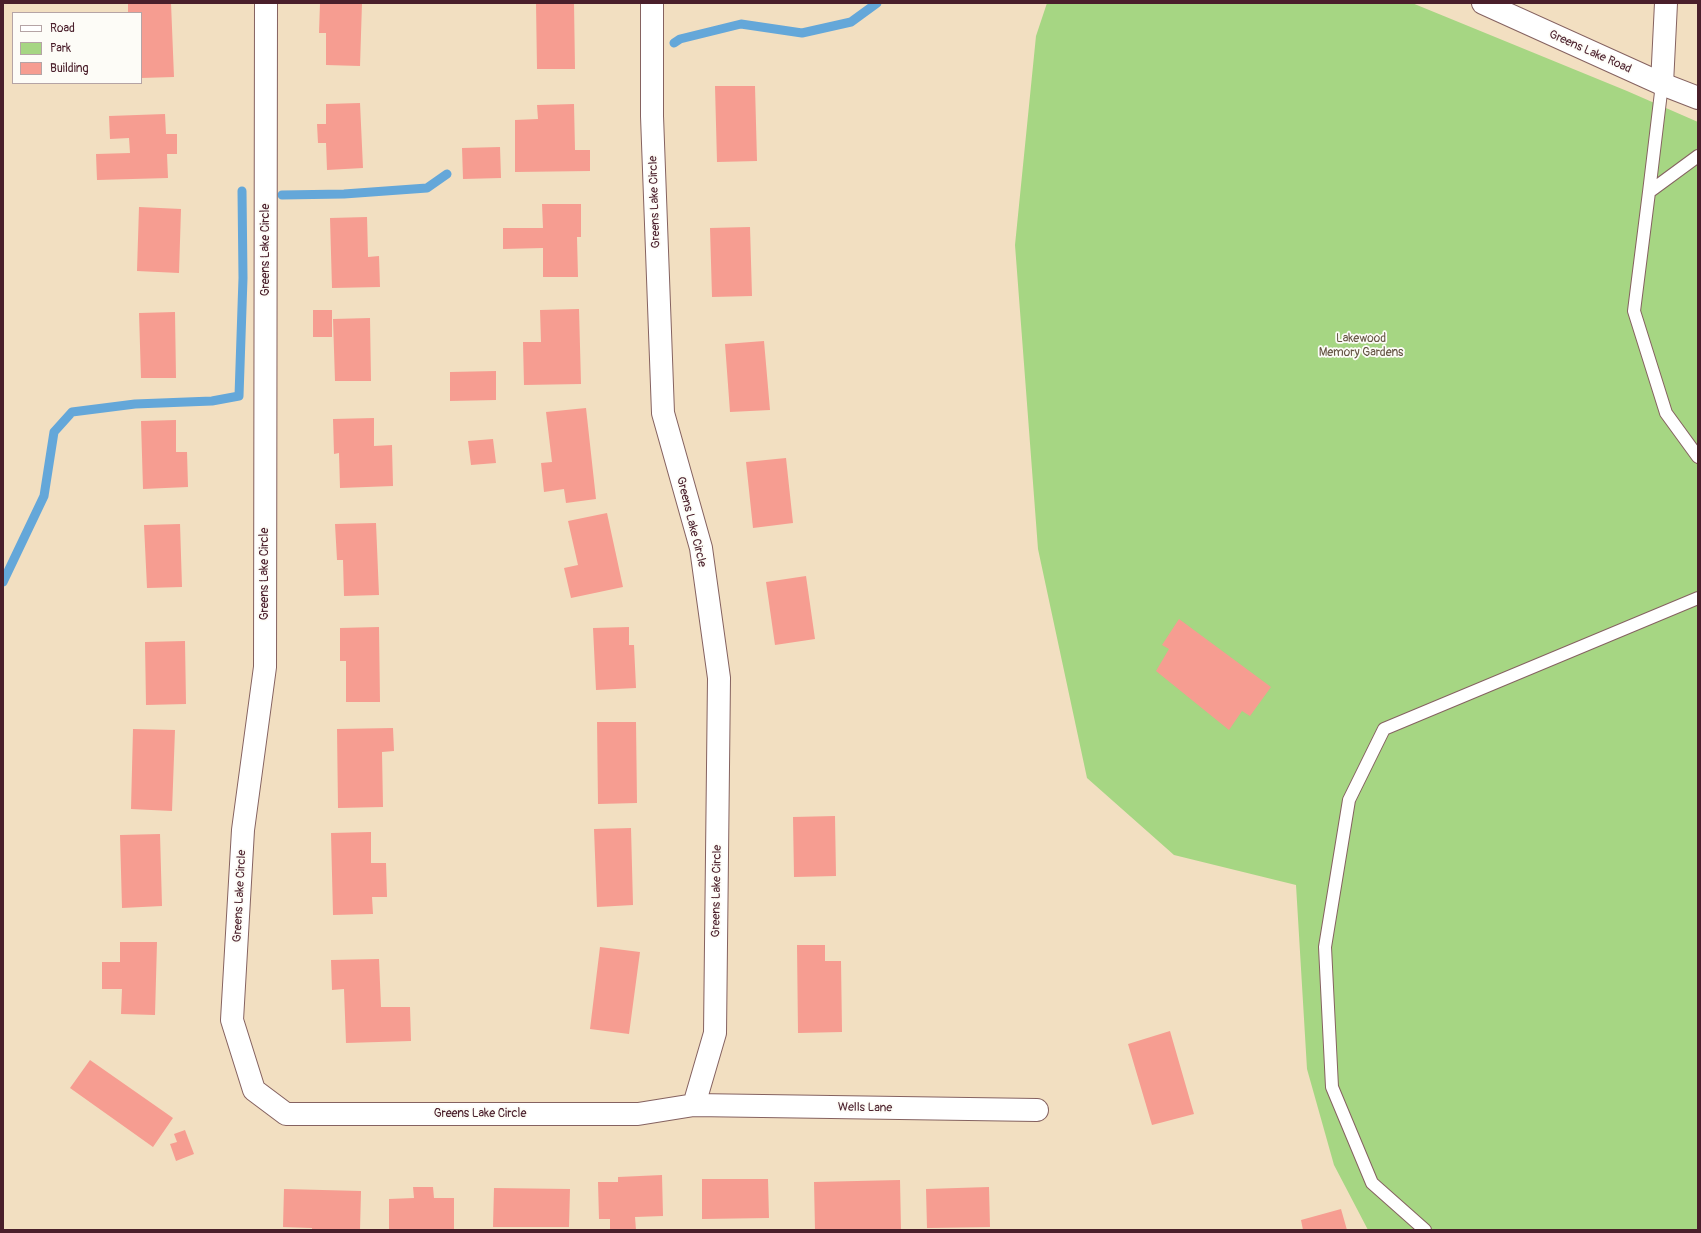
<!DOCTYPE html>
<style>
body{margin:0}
#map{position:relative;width:1701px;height:1233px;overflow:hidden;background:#f2dfc1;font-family:Pangolin,sans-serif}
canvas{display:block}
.frame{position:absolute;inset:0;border:4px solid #4a1f2b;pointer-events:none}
.legend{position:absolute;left:12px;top:12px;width:130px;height:72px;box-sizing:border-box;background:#fdfcf7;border:1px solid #b5a4a5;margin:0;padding:5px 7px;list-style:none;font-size:12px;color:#4a1f2b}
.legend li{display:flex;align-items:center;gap:8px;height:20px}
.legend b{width:20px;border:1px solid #b5a4a5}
</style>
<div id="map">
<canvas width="1701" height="1233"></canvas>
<div class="frame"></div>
<ul class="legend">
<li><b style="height:5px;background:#fff"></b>Road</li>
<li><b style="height:11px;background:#a6d683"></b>Park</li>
<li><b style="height:11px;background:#f69d91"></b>Building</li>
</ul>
</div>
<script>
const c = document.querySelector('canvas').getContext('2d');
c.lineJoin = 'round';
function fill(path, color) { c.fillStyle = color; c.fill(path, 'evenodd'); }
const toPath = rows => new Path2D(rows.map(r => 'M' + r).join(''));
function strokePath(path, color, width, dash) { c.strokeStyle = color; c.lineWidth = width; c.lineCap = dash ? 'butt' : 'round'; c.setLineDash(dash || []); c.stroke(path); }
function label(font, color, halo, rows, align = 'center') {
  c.font = font + ' Pangolin,sans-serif'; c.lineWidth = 3.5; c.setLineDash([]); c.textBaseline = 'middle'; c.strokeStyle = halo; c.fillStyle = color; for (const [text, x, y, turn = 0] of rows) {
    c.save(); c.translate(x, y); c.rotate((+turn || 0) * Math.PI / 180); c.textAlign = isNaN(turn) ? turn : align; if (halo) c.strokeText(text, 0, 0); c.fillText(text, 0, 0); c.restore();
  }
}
const green = toPath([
 [1047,3,1412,3,1627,91,1698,122,1698,1230,1368,1230,1334,1165,1307,1069,1296,885,1174,855,1087,778,1038,549,1015,245,1036,36]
]);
const stream = toPath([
 [674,43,680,39,741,24,802,33,851,22,877,3],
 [282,195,344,194,427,188,447,174],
 [3,582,44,496,54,432,72,412,135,404,212,401,239,396,243,278,242,191]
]);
const building = toPath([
 [128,3,171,3,174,77,141,78,141,13,128,13],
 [320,3,362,3,360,66,326,65,326,33,319,33],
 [536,3,574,3,575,69,537,69],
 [715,86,755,86,757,161,717,162],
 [360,103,363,168,327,170,326,143,318,143,317,124,326,124,326,104],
 [574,104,575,150,590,150,590,171,515,172,515,120,538,119,537,105],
 [165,114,166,134,177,134,177,154,167,154,168,178,97,180,96,154,130,153,129,138,110,139,109,116],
 [500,147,501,178,463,179,462,148],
 [542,204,581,204,581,237,577,237,578,277,543,277,543,248,503,249,503,228,543,228],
 [139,207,181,209,179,273,137,271],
 [367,217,368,257,379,256,380,287,332,288,330,218],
 [750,227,752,296,712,297,710,228],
 [579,309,581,384,524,385,523,342,541,342,540,310],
 [313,310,332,310,332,337,313,337],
 [175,312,176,378,141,378,139,313],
 [370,318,371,381,335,381,333,319],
 [764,341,770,410,730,412,725,344],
 [496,371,496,400,450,401,450,372],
 [586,408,596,499,566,503,564,489,544,492,541,463,552,462,546,412],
 [374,418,374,446,392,445,393,486,340,488,339,453,334,454,333,419],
 [176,420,176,452,187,452,188,487,143,489,141,421],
 [493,439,496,463,471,465,468,441],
 [786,458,793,523,753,528,746,462],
 [607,513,623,587,571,598,564,568,578,565,568,521],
 [376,523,379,595,344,596,343,560,337,560,335,524],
 [180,524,182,587,147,588,144,525],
 [806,576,815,639,775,645,766,582],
 [1179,619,1271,687,1250,716,1242,711,1229,730,1156,671,1169,649,1162,645],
 [379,627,380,702,346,702,346,661,340,661,340,628],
 [629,627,629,645,634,645,636,688,596,690,593,628],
 [185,641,186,704,146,705,145,642],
 [597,722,636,722,637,803,598,804],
 [393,728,394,751,382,752,383,807,338,808,337,729],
 [133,729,175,730,172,811,131,809],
 [835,816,836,876,794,877,793,817],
 [631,828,633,905,597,907,594,829],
 [371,832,371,863,386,863,387,897,372,897,373,914,333,915,331,833],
 [160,834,162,906,122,908,120,835],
 [120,942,157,942,155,1015,121,1014,122,989,102,989,102,962,120,962],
 [797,945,825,945,825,961,841,961,842,1032,798,1033],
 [600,947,640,952,629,1034,590,1029],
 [379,959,381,1007,410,1007,411,1041,346,1043,344,989,332,990,331,960],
 [1170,1031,1194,1114,1152,1125,1128,1044],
 [90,1060,173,1118,153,1147,70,1088],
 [185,1130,194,1154,176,1161,170,1144,177,1142,174,1134],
 [662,1175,663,1216,635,1217,636,1230,610,1230,610,1219,599,1219,598,1182,618,1182,618,1177],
 [702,1179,768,1179,769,1218,702,1219],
 [900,1180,901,1230,815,1230,814,1182],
 [413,1187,433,1187,434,1198,454,1198,454,1230,389,1230,389,1199,414,1198],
 [989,1187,990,1227,927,1228,926,1189],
 [494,1188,570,1189,569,1227,493,1227],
 [284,1189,361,1191,360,1230,312,1230,312,1228,283,1227],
 [1341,1209,1347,1230,1303,1230,1301,1220]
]);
const service = toPath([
 [1698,156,1649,192,1634,311,1666,413,1698,457],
 [1649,192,1662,84],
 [1425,1230,1372,1183,1332,1087,1325,947,1349,800,1384,729,1698,598]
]);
const minor = toPath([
 [266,3,265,667,243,830,232,1020,254,1090,286,1114,638,1114,694,1105,1037,1110],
 [652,3,652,116,663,413,701,548,719,678,715,1033,694,1105],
 [1662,84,1666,3]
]);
const tertiary = toPath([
 [1483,3,1662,84,1698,98]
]);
const streetNames = [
 ["Greens Lake Road",1590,52,24],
 ["Greens Lake Circle",655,202,-92],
 ["Greens Lake Circle",266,250,-90],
 ["Greens Lake Circle",691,522,76],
 ["Greens Lake Circle",265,574,-90],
 ["Greens Lake Circle",717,891,-89],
 ["Greens Lake Circle",240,896,-87],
 ["Wells Lane",865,1108,1],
 ["Greens Lake Circle",480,1114]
];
const parkNames = [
 ["Lakewood",1361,339],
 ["Memory Gardens",1361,353]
];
fill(green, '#a6d683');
strokePath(stream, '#64a7d9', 9);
fill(building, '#f69d91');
strokePath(service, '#856260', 14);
strokePath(minor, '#856260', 24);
strokePath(tertiary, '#856260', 24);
strokePath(service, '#fff', 12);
strokePath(minor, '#fff', 22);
strokePath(tertiary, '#fff', 22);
label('12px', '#4a1f2b', '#fdfcf7', streetNames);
label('12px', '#665645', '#fdfcf7', parkNames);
</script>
